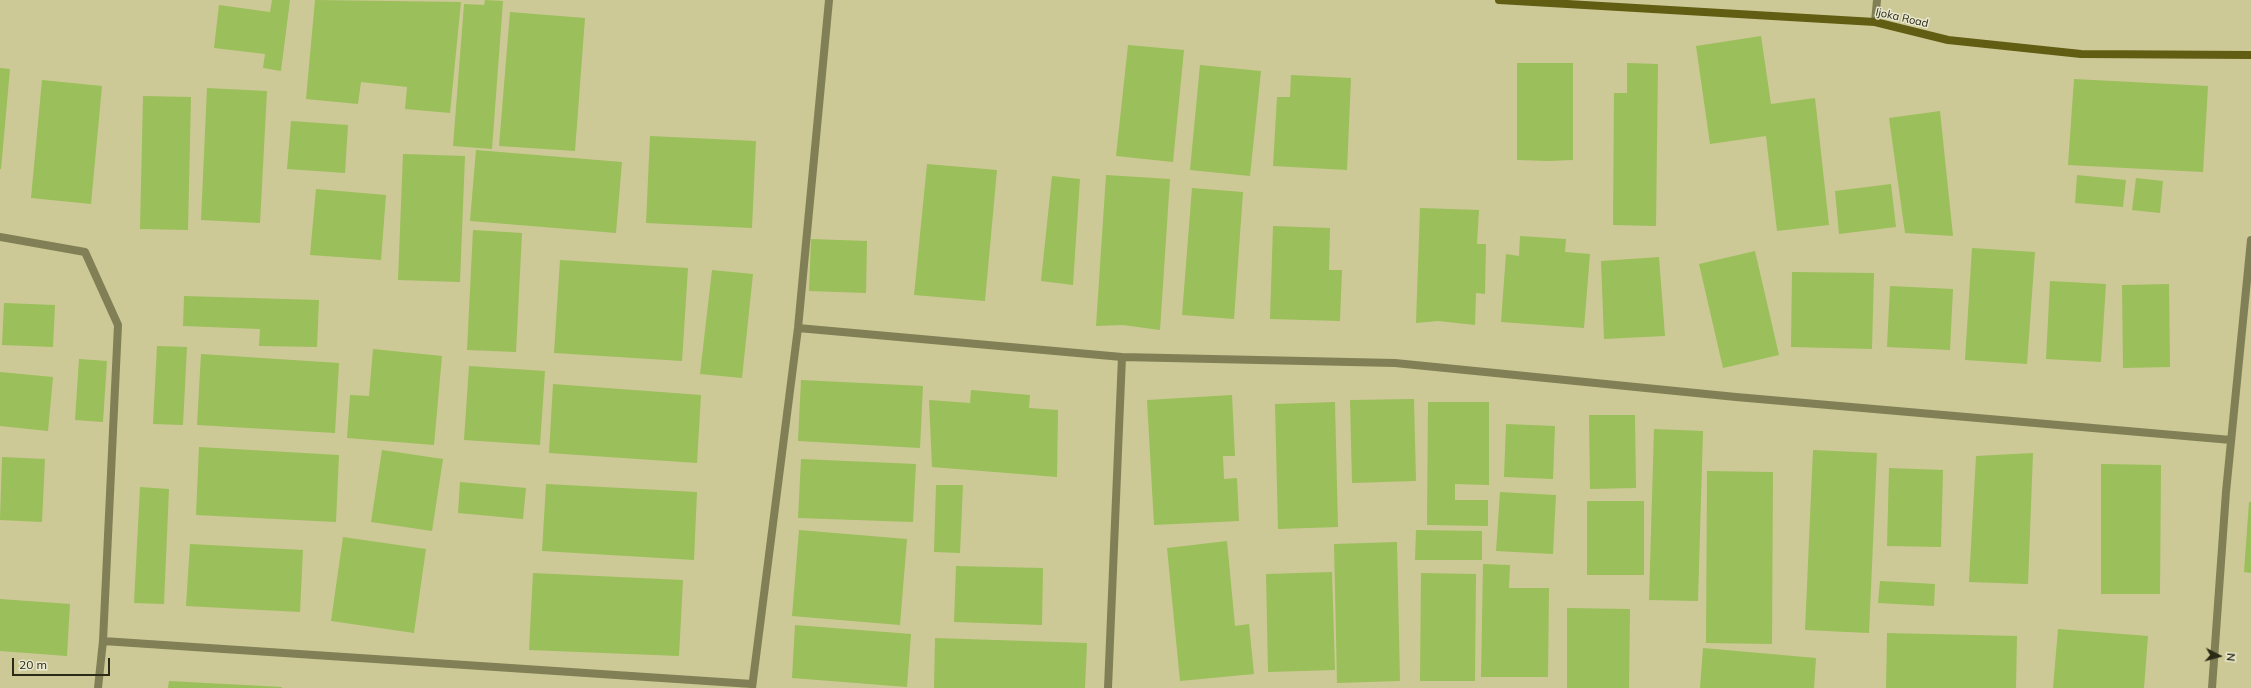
<!DOCTYPE html>
<style>
body{margin:0}
#map{position:relative;width:2251px;height:688px;overflow:hidden;background:#ccc996;font-family:Mulish,sans-serif}
canvas{display:block}
.north{position:absolute;left:2199px;top:636px;width:40px;height:40px;-webkit-text-stroke:3px #e9e8cf;paint-order:stroke;rotate:96deg;font-size:11px;font-weight:700;line-height:16px;text-align:center;color:#2b2a16}
.north::after{content:'';display:block;margin:auto;width:14px;height:18px;background:#2b2a16;clip-path:polygon(50% 0,100% 100%,50% 72%,0 100%)}
.scale{position:absolute;left:12px;top:658px;width:98px;height:18px;box-sizing:border-box;border:2px solid #2b2a16;border-top:0;padding-left:5px;font-size:12px;line-height:14px;white-space:nowrap;color:#2b2a16;-webkit-text-stroke:3px #e9e8cf;paint-order:stroke}
</style>
<div id="map">
<canvas width="2251" height="688"></canvas>
<div class="north">N</div>
<div class="scale">20 m</div>
</div>
<script>
const c = document.querySelector('canvas').getContext('2d');
c.lineJoin = 'round';
function fill(path, color) { c.fillStyle = color; c.fill(path, 'evenodd'); }
const toPath = rows => new Path2D(rows.map(r => 'M' + r).join(''));
function strokePath(path, color, width, dash) { c.strokeStyle = color; c.lineWidth = width; c.lineCap = dash ? 'butt' : 'round'; c.setLineDash(dash || []); c.stroke(path); }
function label(font, color, halo, rows, align = 'center') {
  c.font = font + ' Mulish,sans-serif'; c.lineWidth = 3; c.setLineDash([]); c.textBaseline = 'middle'; c.strokeStyle = halo; c.fillStyle = color; for (const [text, x, y, turn = 0] of rows) {
    c.save(); c.translate(x, y); c.rotate((+turn || 0) * Math.PI / 180); c.textAlign = isNaN(turn) ? turn : align; if (halo) c.strokeText(text, 0, 0); c.fillText(text, 0, 0); c.restore();
  }
}
const building = toPath([
 [272,0,290,0,281,71,263,68,265,54,214,48,219,5,270,12],
 [315,0,461,2,450,113,405,109,407,87,361,82,358,104,306,99],
 [485,0,503,1,492,149,453,146,464,4,484,5],
 [510,12,585,18,575,151,499,146],
 [1761,36,1771,104,1815,98,1829,225,1777,231,1766,136,1710,144,1696,46],
 [1128,45,1184,50,1173,162,1116,156],
 [1517,63,1573,63,1573,160,1548,161,1517,160],
 [1627,63,1658,64,1656,226,1613,225,1614,93,1627,93],
 [1200,65,1261,71,1250,176,1190,170],
 [0,68,10,69,1,169,0,169],
 [1291,75,1351,78,1347,170,1273,166,1277,97,1290,97],
 [2074,79,2208,86,2203,172,2068,165],
 [42,80,102,86,91,204,31,198],
 [207,88,267,91,260,223,201,220],
 [143,96,191,97,188,230,140,229],
 [1940,111,1953,236,1905,233,1889,118],
 [291,121,348,125,345,173,287,169],
 [650,136,756,141,752,228,646,223],
 [476,150,622,162,616,233,470,221],
 [403,154,465,156,460,282,398,280],
 [927,164,997,170,985,301,914,295],
 [1106,175,1170,179,1160,330,1123,325,1096,326],
 [2077,175,2126,180,2123,207,2075,203],
 [1052,176,1080,179,1073,285,1041,281],
 [2136,178,2163,181,2160,213,2132,210],
 [1891,184,1896,227,1839,234,1835,191],
 [1192,188,1243,192,1234,319,1182,315],
 [316,189,386,195,381,260,310,255],
 [1420,208,1479,210,1477,244,1486,244,1485,294,1476,293,1475,325,1438,321,1416,323],
 [1273,226,1330,228,1329,270,1342,270,1340,321,1270,319],
 [473,230,522,233,516,352,467,350],
 [1520,236,1566,239,1565,252,1590,254,1584,328,1501,322,1506,254,1519,256],
 [811,239,867,241,866,293,809,291],
 [1972,248,2035,252,2027,364,1965,360],
 [1755,251,1779,355,1723,368,1699,264],
 [1659,257,1665,336,1604,339,1601,261],
 [560,260,688,268,682,361,554,353],
 [712,270,753,274,742,378,700,374],
 [1792,272,1874,273,1872,349,1791,347],
 [2050,281,2106,284,2101,362,2046,359],
 [2169,284,2170,367,2123,368,2122,285],
 [1890,286,1953,289,1950,350,1887,347],
 [184,296,319,300,317,347,259,346,260,329,183,326],
 [4,303,55,305,53,347,2,345],
 [157,346,187,347,183,425,153,424],
 [373,349,442,356,434,445,347,438,350,395,369,396],
 [201,354,339,363,335,433,197,425],
 [79,359,107,361,103,422,75,420],
 [469,366,545,371,540,445,464,440],
 [0,372,53,377,48,431,0,426],
 [801,380,923,386,920,448,798,441],
 [553,384,701,395,697,463,549,453],
 [971,390,1030,395,1029,408,1058,410,1057,477,932,467,929,400,970,403],
 [1232,395,1235,456,1223,456,1224,479,1237,478,1239,521,1154,525,1147,400],
 [1414,399,1416,481,1352,483,1350,400],
 [1335,402,1338,527,1278,529,1275,404],
 [1428,402,1489,402,1489,485,1455,484,1455,500,1488,500,1488,526,1427,525],
 [1589,415,1635,415,1636,488,1590,489],
 [1506,424,1555,426,1553,479,1504,477],
 [1654,429,1703,431,1698,601,1649,600],
 [199,447,339,455,336,522,196,515],
 [382,450,443,459,432,531,371,522],
 [1813,450,1877,453,1869,633,1805,630],
 [2033,453,2028,584,1969,582,1976,456],
 [2,457,45,459,42,522,0,520],
 [801,459,916,464,913,522,798,518],
 [2101,464,2161,465,2160,594,2101,594],
 [1889,468,1943,470,1941,547,1887,546],
 [1707,471,1773,472,1772,644,1706,643],
 [460,482,526,488,523,519,458,513],
 [546,484,697,492,694,560,542,551],
 [936,485,963,485,960,553,934,552],
 [140,487,169,489,164,604,134,603],
 [1500,492,1556,495,1553,554,1496,551],
 [1587,501,1644,501,1644,575,1587,575],
 [2249,502,2251,502,2251,573,2244,572],
 [799,530,907,539,900,625,792,616],
 [1416,530,1482,531,1482,560,1415,560],
 [343,537,426,549,414,633,331,621],
 [1227,541,1235,626,1249,624,1254,674,1180,681,1167,548],
 [1397,542,1400,681,1337,683,1334,544],
 [190,544,303,550,300,612,186,606],
 [1483,564,1510,565,1509,588,1549,588,1548,677,1481,677],
 [956,566,1043,568,1042,625,954,622],
 [1332,572,1335,670,1268,672,1266,574],
 [533,573,683,580,679,656,529,650],
 [1421,573,1476,574,1475,681,1420,681],
 [1880,581,1935,584,1934,606,1878,603],
 [0,599,70,604,67,656,0,651],
 [1567,608,1630,609,1629,688,1567,688],
 [795,625,911,634,907,687,792,678],
 [2058,629,2148,636,2144,688,2053,688],
 [1887,633,2017,636,2016,688,1886,688],
 [935,638,1087,643,1085,688,934,688],
 [1703,648,1816,658,1814,688,1700,688],
 [169,681,282,687,282,688,168,688]
]);
const street = toPath([
 [1875,22,1877,0],
 [0,237,85,252,118,325,103,641,98,688],
 [798,328,1122,357,1395,363,1736,397,2231,440],
 [103,641,752,684],
 [752,688,798,328,829,0],
 [1108,688,1122,357],
 [2212,688,2226,492,2251,240]
]);
const secondary = toPath([
 [1499,0,1875,22,1948,40,2081,54,2251,55]
]);
const streetNames = [
 ["Ijoka Road",1902,18,13]
];
fill(building, '#9bbf5a');
strokePath(street, '#817f55', 8);
strokePath(secondary, '#615d12', 8);
label('11px', '#2b2a16', '#e9e8cf', streetNames);
</script>
